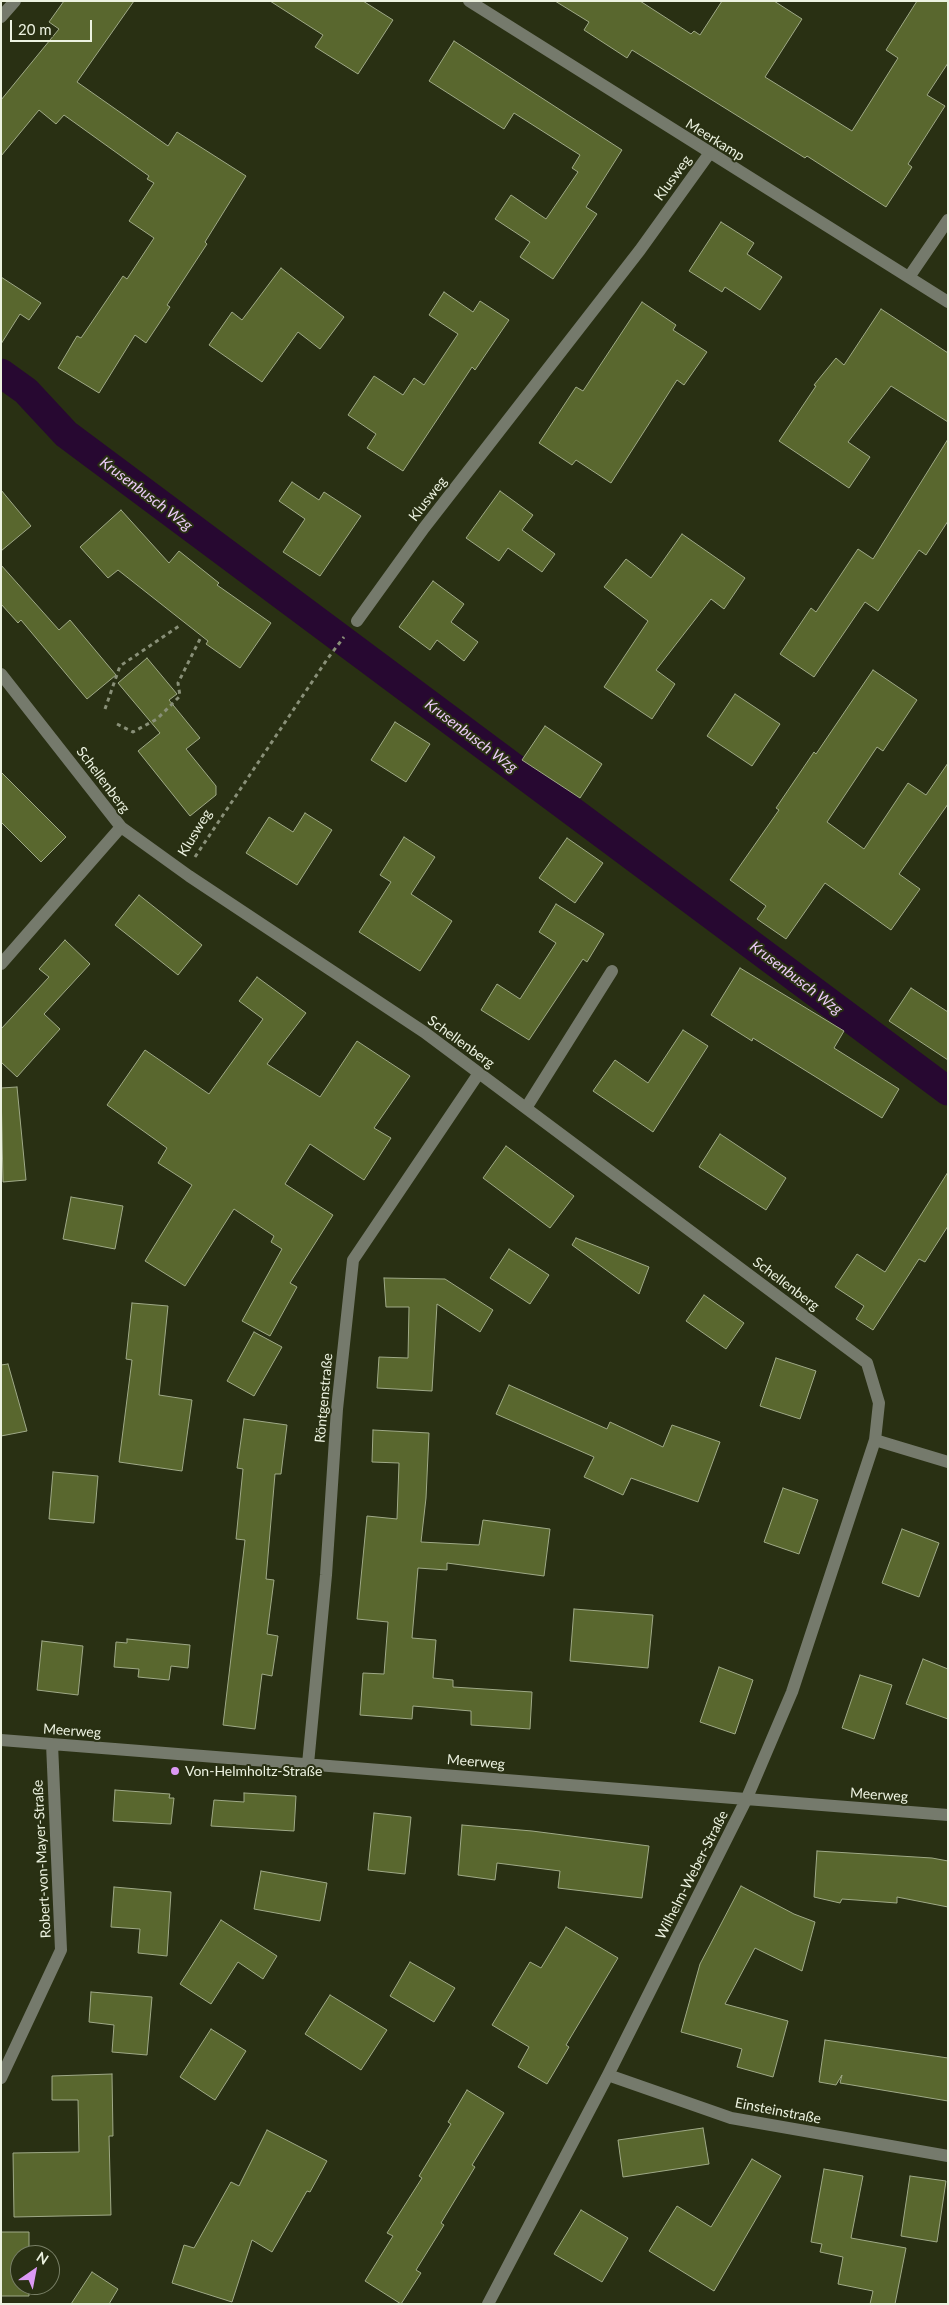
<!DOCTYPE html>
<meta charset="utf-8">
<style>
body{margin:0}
#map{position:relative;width:949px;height:2305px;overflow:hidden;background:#293013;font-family:Lato,sans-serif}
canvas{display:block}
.frame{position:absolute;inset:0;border:2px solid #ecf2e0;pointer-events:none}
.north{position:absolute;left:10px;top:2245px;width:50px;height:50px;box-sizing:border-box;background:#293013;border:1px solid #777e65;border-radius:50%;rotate:33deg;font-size:14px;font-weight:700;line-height:20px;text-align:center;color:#ecf2e0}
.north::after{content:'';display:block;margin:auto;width:18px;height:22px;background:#dc99f4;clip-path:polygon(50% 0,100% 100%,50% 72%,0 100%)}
.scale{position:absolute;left:10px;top:20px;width:82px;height:22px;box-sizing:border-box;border:2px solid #ecf2e0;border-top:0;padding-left:6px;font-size:15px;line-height:18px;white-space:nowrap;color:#ecf2e0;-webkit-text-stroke:4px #293013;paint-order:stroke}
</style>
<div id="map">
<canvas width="949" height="2305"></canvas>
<div class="frame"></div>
<div class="north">N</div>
<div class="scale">20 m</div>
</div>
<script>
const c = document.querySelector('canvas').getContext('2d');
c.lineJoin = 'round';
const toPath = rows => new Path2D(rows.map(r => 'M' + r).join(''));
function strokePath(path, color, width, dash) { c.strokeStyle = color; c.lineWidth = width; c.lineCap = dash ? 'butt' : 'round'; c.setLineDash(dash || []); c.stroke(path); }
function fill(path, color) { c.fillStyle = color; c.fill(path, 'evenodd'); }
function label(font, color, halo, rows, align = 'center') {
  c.font = font + ' Lato,sans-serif'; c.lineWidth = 4; c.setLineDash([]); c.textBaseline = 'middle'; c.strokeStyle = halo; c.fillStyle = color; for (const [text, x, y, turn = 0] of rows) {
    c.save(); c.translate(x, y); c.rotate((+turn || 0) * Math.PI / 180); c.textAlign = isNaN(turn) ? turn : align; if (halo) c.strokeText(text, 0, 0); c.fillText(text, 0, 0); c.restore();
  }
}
const canal = toPath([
 [1,373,26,391,66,434,948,1091]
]);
const building = toPath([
 [64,1,134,1,77,82,168,146,177,132,246,176,205,242,207,244,167,305,170,307,146,343,135,335,99,393,58,368,77,336,81,338,123,276,127,279,154,238,129,221,154,183,147,179,149,176,64,115,56,124,39,110,1,156,1,100,59,29,49,22,64,1],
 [270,1,363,1,393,20,358,74,315,47,323,35,270,1],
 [555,1,640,1,691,34,694,31,700,35,722,1,774,1,802,19,765,77,852,131,898,58,886,50,917,1,948,1,948,63,927,95,945,106,908,164,912,167,886,207,807,156,805,158,632,50,627,58,584,30,589,22,555,1],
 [454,41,622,150,586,207,597,214,553,279,520,257,530,242,495,219,511,195,546,219,578,172,572,168,580,155,514,113,504,129,429,81,454,41],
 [721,222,754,243,747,254,782,277,760,310,725,287,722,292,689,271,721,222],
 [281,268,344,317,320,349,298,332,262,382,209,345,232,312,242,320,281,268],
 [1,277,41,303,29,320,20,314,1,344,1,277],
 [444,292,473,312,480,301,509,320,475,370,472,367,403,471,367,448,376,434,348,415,374,376,403,395,414,378,424,385,458,334,429,315,444,292],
 [642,302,676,325,673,330,707,352,684,385,677,380,611,483,576,460,572,465,539,443,576,387,583,391,642,302],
 [881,309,948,353,948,422,891,386,848,442,870,457,849,488,779,441,816,386,814,385,836,358,844,365,881,309],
 [948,439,948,521,926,555,919,550,878,611,865,602,814,677,780,654,811,608,816,612,858,549,873,559,948,439],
 [292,482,319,500,324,492,361,516,320,576,283,552,305,519,279,501,292,482],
 [1,490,31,526,1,551,1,490],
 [500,491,533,515,522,530,555,554,542,572,508,548,499,561,466,538,500,491],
 [121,510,169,563,179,551,219,583,217,585,271,623,240,668,206,644,208,641,118,570,108,578,80,547,121,510],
 [682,534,745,578,724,609,711,599,656,670,675,684,652,719,604,687,648,621,604,587,626,559,651,578,682,534],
 [1,565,59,630,70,620,116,675,87,699,21,620,18,623,1,604,1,565],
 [433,581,464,604,451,622,478,642,464,661,437,640,430,650,399,627,433,581],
 [147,658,177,694,169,700,200,738,186,749,216,786,216,795,190,816,138,751,160,733,118,683,147,658],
 [873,670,917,700,883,751,877,747,827,822,864,849,908,783,926,795,948,763,948,804,899,874,920,889,891,930,825,883,786,939,757,919,766,906,730,880,779,810,776,808,814,752,816,754,873,670],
 [735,694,780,724,752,766,707,736,735,694],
 [395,722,430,744,406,782,371,760,395,722],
 [545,726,602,764,580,798,522,760,545,726],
 [1,772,66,837,41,862,1,822,1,772],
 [305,813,332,830,297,885,246,853,269,817,293,832,305,813],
 [404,837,435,857,411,894,452,921,420,971,359,932,391,882,380,875,404,837],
 [567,838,603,863,575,903,539,878,567,838],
 [139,895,202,945,178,975,115,925,139,895],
 [556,904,604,934,587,962,583,959,529,1040,481,1010,497,984,520,999,556,943,539,932,556,904],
 [65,940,90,964,44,1014,60,1029,17,1077,1,1062,1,1029,49,977,39,969,65,940],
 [740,968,844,1031,834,1048,899,1089,882,1118,753,1038,752,1041,711,1015,740,968],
 [257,977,306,1013,267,1064,320,1097,357,1041,410,1076,374,1128,391,1138,364,1180,310,1144,285,1184,333,1215,290,1283,297,1287,270,1336,242,1321,282,1249,271,1242,274,1236,234,1209,185,1286,145,1261,192,1185,158,1163,167,1148,107,1105,145,1050,209,1094,263,1019,239,1001,257,977],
 [911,988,948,1012,948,1060,889,1021,911,988],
 [683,1030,708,1046,653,1132,593,1091,615,1060,648,1083,683,1030],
 [17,1087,26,1180,3,1182,1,1088,17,1087],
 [720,1134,786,1178,766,1210,699,1167,720,1134],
 [506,1146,574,1196,550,1228,483,1178,506,1146],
 [948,1172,948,1226,925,1262,919,1259,873,1330,856,1319,864,1306,835,1287,857,1254,885,1272,948,1172],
 [71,1197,123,1206,115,1249,63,1239,71,1197],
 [576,1238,649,1267,639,1294,572,1245,576,1238],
 [509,1249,549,1275,530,1304,490,1278,509,1249],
 [384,1278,445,1279,493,1310,480,1332,437,1304,432,1391,377,1388,379,1357,408,1358,409,1307,386,1307,384,1278],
 [704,1295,744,1323,726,1349,686,1321,704,1295],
 [132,1303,168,1306,159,1395,192,1400,182,1471,119,1462,132,1360,126,1359,132,1303],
 [254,1332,282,1347,254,1396,227,1381,254,1332],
 [776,1358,816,1371,800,1419,760,1406,776,1358],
 [8,1364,27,1431,1,1436,1,1365,8,1364],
 [509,1385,607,1429,610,1422,663,1447,672,1425,720,1442,698,1502,631,1478,623,1495,584,1477,594,1457,496,1414,509,1385],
 [244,1419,287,1425,281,1474,275,1474,266,1579,274,1580,267,1634,278,1636,272,1676,262,1674,255,1729,223,1725,245,1540,236,1539,243,1469,237,1468,244,1419],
 [373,1430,429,1433,426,1498,421,1542,479,1545,483,1520,550,1529,544,1576,447,1563,447,1570,418,1568,412,1638,436,1640,433,1678,453,1680,453,1687,532,1692,530,1729,471,1725,471,1711,413,1706,412,1719,360,1715,363,1673,384,1674,388,1622,357,1619,367,1516,397,1519,399,1463,372,1462,373,1430],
 [53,1472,98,1476,94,1523,49,1519,53,1472],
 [783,1488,818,1500,799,1554,764,1542,783,1488],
 [902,1529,939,1543,919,1597,882,1583,902,1529],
 [574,1609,653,1615,648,1668,570,1661,574,1609],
 [127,1639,190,1645,188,1668,171,1666,169,1680,138,1677,139,1669,114,1667,116,1642,127,1643,127,1639],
 [42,1641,83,1646,78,1695,37,1690,42,1641],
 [923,1659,948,1669,948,1719,906,1704,923,1659],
 [719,1667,753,1680,735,1734,700,1722,719,1667],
 [860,1675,892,1685,874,1739,842,1728,860,1675],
 [115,1790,170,1794,169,1798,174,1798,171,1824,113,1821,115,1790],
 [244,1793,296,1796,294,1831,211,1826,214,1800,244,1802,244,1793],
 [374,1813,411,1817,405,1874,368,1870,374,1813],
 [462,1825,532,1831,649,1846,642,1898,558,1888,560,1871,497,1863,495,1880,458,1875,462,1825],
 [817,1851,932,1858,948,1861,948,1907,897,1897,897,1903,842,1899,840,1903,814,1897,817,1851],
 [261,1871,327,1883,320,1921,254,1909,261,1871],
 [741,1886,794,1914,815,1922,802,1971,755,1948,725,2004,788,2021,773,2077,737,2067,742,2049,681,2032,700,1964,741,1886],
 [114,1887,171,1892,167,1956,138,1953,140,1929,111,1927,114,1887],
 [221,1920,277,1956,263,1979,238,1962,211,2004,180,1984,221,1920],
 [566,1927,618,1958,566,2045,569,2047,547,2084,518,2067,529,2047,492,2025,530,1962,541,1968,566,1927],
 [410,1962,455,1988,434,2022,390,1996,410,1962],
 [91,1992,152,1997,147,2055,112,2052,114,2025,89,2022,91,1992],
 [330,1995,387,2030,361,2070,305,2034,330,1995],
 [211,2029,246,2051,215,2100,180,2077,211,2029],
 [825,2040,948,2058,948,2101,840,2083,842,2075,836,2085,819,2082,825,2040],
 [112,2074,113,2136,109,2136,111,2215,14,2217,13,2153,79,2152,78,2100,52,2100,52,2076,112,2074],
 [467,2090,504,2113,472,2165,475,2167,441,2223,444,2225,416,2270,421,2273,401,2304,365,2281,393,2236,387,2233,422,2178,419,2176,451,2124,448,2122,467,2090],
 [703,2128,709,2164,623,2177,618,2140,703,2128],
 [267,2130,327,2161,310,2192,307,2191,272,2252,252,2240,232,2302,172,2283,184,2245,194,2248,231,2182,239,2186,267,2130],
 [752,2159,781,2176,714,2291,649,2251,677,2206,711,2227,752,2159],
 [824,2169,863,2176,851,2238,906,2248,895,2304,870,2304,873,2291,838,2284,843,2257,820,2252,822,2244,811,2242,824,2169],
 [910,2176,946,2181,937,2242,901,2236,910,2176],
 [581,2210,628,2238,602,2282,554,2254,581,2210],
 [1,2232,29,2232,29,2255,20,2255,20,2285,29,2285,29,2296,1,2296,1,2232],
 [92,2272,118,2289,109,2304,71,2304,92,2272]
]);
const path = toPath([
 [105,709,120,666,179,626],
 [117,724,133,732,157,719,180,696,178,683,201,637],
 [195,857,328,658,344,637]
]);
const minor = toPath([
 [469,1,948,302],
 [1,17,15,1],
 [909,277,948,220],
 [357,621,424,528,640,250,709,154],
 [1,674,121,827,189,876,424,1032,867,1363,879,1403,875,1440,792,1692,746,1800,608,2075,488,2304],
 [1,964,121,827],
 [526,1108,612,971],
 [875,1440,948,1462],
 [1,1740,948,1815],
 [308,1764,326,1575,337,1409,353,1260,479,1073],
 [608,2075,731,2118,948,2156],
 [1,2078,61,1950,52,1744]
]);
const markers = [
 [175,1771,5,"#dc99f4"]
];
const streetNames = [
 ["Meerkamp",715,140,32],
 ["Klusweg",673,178,-54],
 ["Klusweg",428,499,-52],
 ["Schellenberg",103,780,53],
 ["Klusweg",195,833,-59],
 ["Schellenberg",461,1042,36],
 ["Schellenberg",786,1284,37],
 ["Röntgenstraße",324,1398,-85],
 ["Meerweg",72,1731,4],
 ["Meerweg",476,1762,5],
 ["Meerweg",879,1795,4],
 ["Robert-von-Mayer-Straße",42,1859,-93],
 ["Wilhelm-Weber-Straße",692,1875,-63],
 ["Einsteinstraße",778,2111,11]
];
const poiNames = [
 ["Von-Helmholtz-Straße",185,1771]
];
const waterNames = [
 ["Krusenbusch Wzg",146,494,37],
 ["Krusenbusch Wzg",471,736,37],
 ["Krusenbusch Wzg",796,978,37]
];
strokePath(canal, '#270831', 29);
fill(building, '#59672e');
strokePath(building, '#9fa987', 1);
strokePath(path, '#899078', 3, [4, 4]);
strokePath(minor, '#757a6c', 12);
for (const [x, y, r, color] of markers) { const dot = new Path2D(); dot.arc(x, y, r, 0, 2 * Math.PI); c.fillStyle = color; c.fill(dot); strokePath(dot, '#293013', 2); }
label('14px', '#ecf2e0', '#293013', streetNames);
label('14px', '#ecf2e0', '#293013', poiNames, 'left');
label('italic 15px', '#edcdf9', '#293013', waterNames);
</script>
